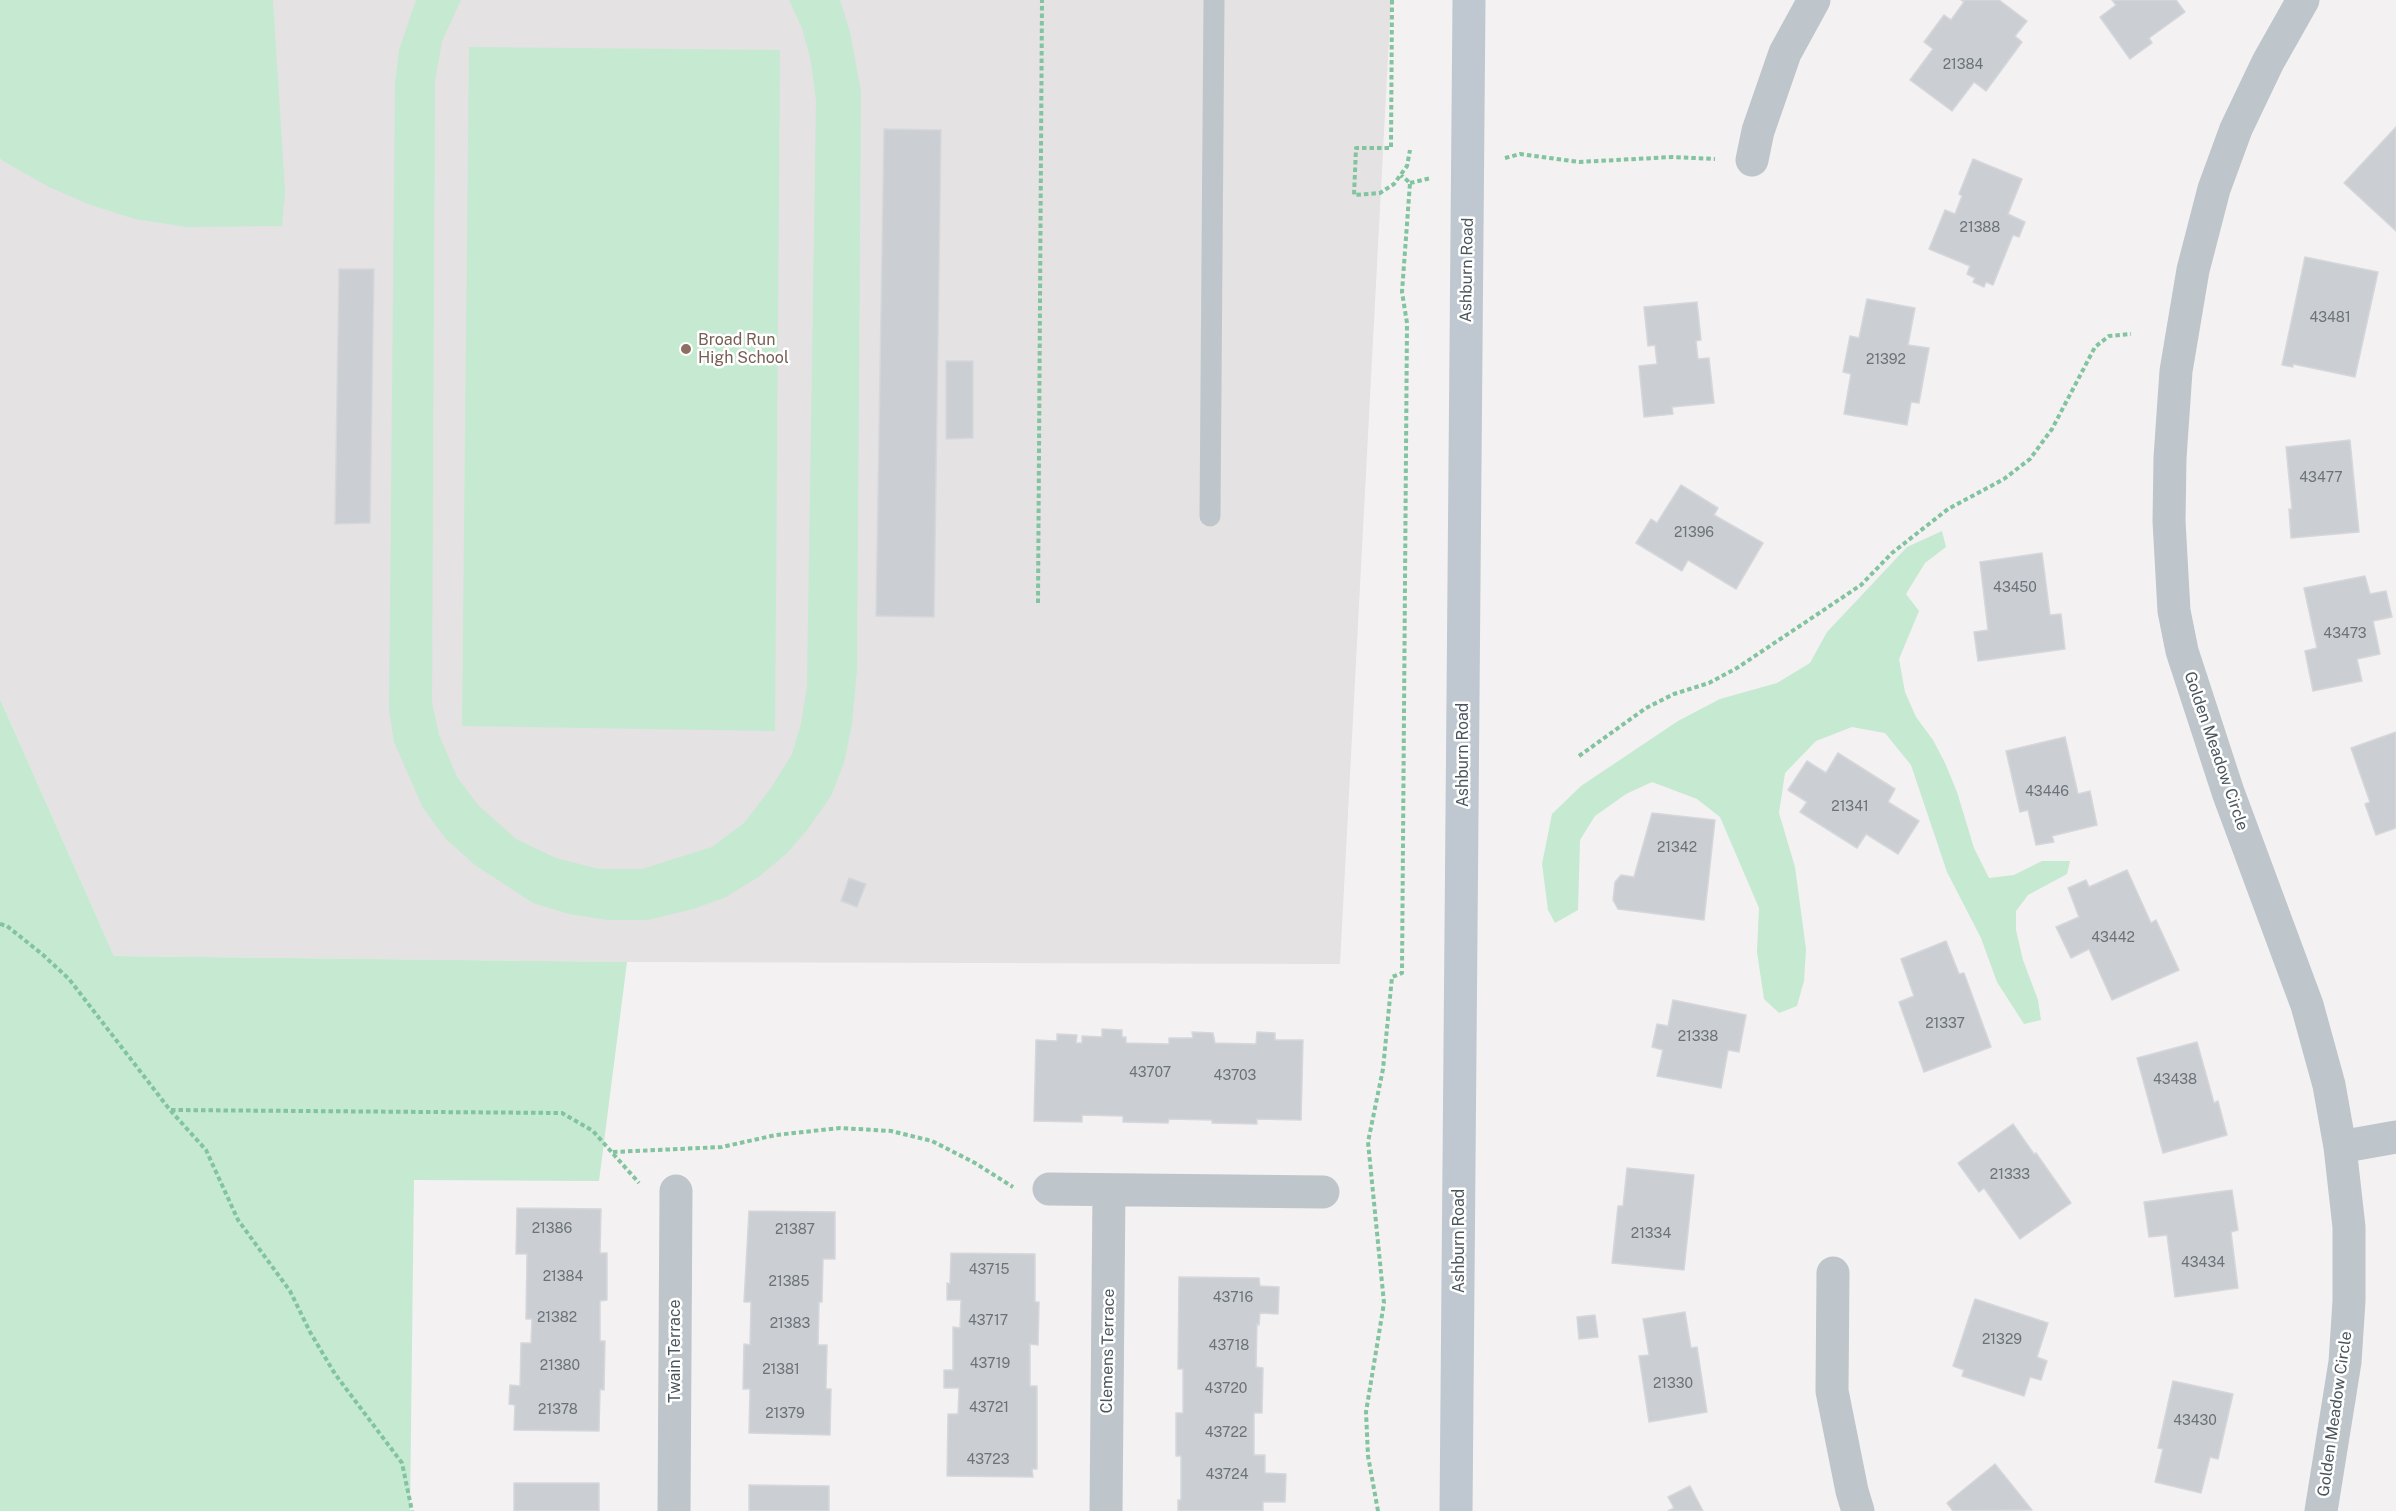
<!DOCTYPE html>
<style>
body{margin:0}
canvas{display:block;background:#f3f1f1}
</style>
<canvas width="2396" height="1511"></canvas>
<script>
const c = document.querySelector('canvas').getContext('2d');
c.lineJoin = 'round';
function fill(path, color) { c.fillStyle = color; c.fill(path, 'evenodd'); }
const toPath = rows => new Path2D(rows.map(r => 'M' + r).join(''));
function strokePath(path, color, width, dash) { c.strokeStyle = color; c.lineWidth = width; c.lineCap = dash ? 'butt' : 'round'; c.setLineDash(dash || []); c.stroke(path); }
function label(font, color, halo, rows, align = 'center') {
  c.font = font + ' "Public Sans",sans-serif'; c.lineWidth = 5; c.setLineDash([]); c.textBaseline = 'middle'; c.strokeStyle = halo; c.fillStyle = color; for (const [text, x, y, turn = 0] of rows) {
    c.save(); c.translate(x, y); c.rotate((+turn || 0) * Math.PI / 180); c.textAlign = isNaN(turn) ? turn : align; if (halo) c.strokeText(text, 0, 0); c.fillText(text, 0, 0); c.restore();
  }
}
const education = toPath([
 [0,0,1391,0,1340,964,627,962,114,956,0,699]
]);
const green = toPath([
 [0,0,273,0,285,191,282,226,187,227,135,219,88,204,49,187,3,161,0,158],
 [416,0,461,0,442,41,435,81,432,702,439,735,457,777,478,805,516,839,556,858,599,869,642,869,712,847,744,823,771,788,792,754,801,724,807,686,816,100,810,57,802,28,789,0,840,0,850,32,861,91,857,670,852,724,844,763,831,796,807,830,787,853,760,876,726,897,693,909,648,920,607,920,569,914,533,903,475,865,446,839,423,808,394,742,389,710,395,84,399,50],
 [469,47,780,50,775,731,462,726],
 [1942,531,1946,547,1925,563,1906,594,1919,611,1899,659,1905,692,1916,717,1933,740,1945,763,1957,792,1974,848,1989,878,2014,875,2042,861,2070,861,2067,874,2028,895,2016,911,2016,930,2023,960,2038,1000,2041,1020,2024,1024,1997,982,1981,938,1947,872,1911,765,1885,733,1852,727,1816,741,1785,773,1779,813,1795,867,1806,949,1804,981,1797,1006,1779,1013,1764,999,1757,952,1759,908,1720,817,1697,799,1652,782,1626,794,1595,816,1580,840,1578,910,1555,923,1548,910,1542,864,1552,814,1581,786,1678,721,1720,699,1777,683,1810,663,1827,632,1907,547],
 [0,699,114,956,627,962,599,1181,414,1180,410,1511,0,1511]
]);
const building = toPath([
 [1961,0,1999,0,2027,21,2015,36,2022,42,1986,91,1974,82,1952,111,1910,80,1933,49,1924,42,1944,15,1951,20,1964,2,1961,0],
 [2112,0,2176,0,2185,12,2149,38,2152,43,2130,59,2100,17,2116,5,2112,0],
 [2396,127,2396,231,2344,183,2396,127],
 [884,129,941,130,934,617,876,616,884,129],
 [1973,159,2022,179,2008,214,2025,222,2019,237,2013,235,1993,285,1986,282,1984,287,1973,282,1975,278,1967,274,1970,266,1929,249,1945,210,1955,214,1962,196,1959,194,1973,159],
 [2305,257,2378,272,2355,377,2293,364,2293,367,2282,365,2305,257],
 [339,269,374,269,370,523,335,524,339,269],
 [1867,299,1915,308,1908,345,1929,348,1919,403,1911,402,1907,425,1844,414,1851,374,1843,372,1850,336,1859,338,1867,299],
 [1697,302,1701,340,1696,341,1698,359,1709,358,1714,403,1672,407,1673,414,1644,417,1639,366,1657,364,1655,345,1648,346,1644,307,1697,302],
 [946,361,973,361,973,438,946,439,946,361],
 [2350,440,2359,532,2291,538,2289,509,2292,509,2286,447,2350,440],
 [1681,485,1718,508,1714,515,1763,543,1736,589,1688,560,1682,571,1636,543,1651,519,1657,523,1681,485],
 [2042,553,2050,615,2061,614,2065,649,1978,661,1974,632,1988,630,1980,562,2042,553],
 [2365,576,2370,594,2386,591,2392,617,2373,621,2380,654,2357,659,2362,681,2313,691,2305,651,2317,648,2304,588,2365,576],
 [2396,732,2396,828,2376,835,2365,804,2370,802,2351,748,2396,732],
 [2065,737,2078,794,2090,791,2097,825,2052,836,2054,842,2036,845,2028,810,2020,812,2006,751,2065,737],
 [1838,753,1895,789,1888,802,1919,821,1898,854,1866,834,1857,848,1800,812,1807,802,1788,790,1807,761,1826,773,1838,753],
 [1652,813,1715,820,1704,920,1618,909,1613,900,1615,882,1621,875,1634,877,1652,813],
 [2127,870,2151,923,2156,920,2179,970,2112,1000,2089,949,2071,958,2056,927,2079,917,2068,888,2086,880,2089,887,2127,870],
 [849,878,866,884,857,907,841,901,849,878],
 [1946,941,1959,974,1964,973,1991,1047,1924,1072,1899,1002,1914,996,1901,959,1946,941],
 [1673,1000,1746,1015,1739,1052,1728,1050,1721,1088,1657,1076,1663,1050,1652,1047,1657,1024,1668,1026,1673,1000],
 [1102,1029,1122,1030,1122,1037,1126,1037,1126,1043,1169,1044,1169,1038,1193,1038,1192,1032,1213,1033,1215,1043,1256,1044,1257,1032,1275,1033,1275,1040,1303,1040,1301,1120,1257,1119,1257,1124,1212,1123,1212,1120,1169,1119,1168,1123,1123,1122,1123,1116,1082,1115,1082,1122,1034,1121,1036,1040,1057,1041,1057,1034,1077,1035,1076,1043,1082,1043,1082,1036,1102,1037,1102,1029],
 [2197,1042,2214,1103,2218,1101,2227,1135,2163,1153,2137,1058,2197,1042],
 [2013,1124,2034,1154,2036,1153,2071,1203,2020,1239,1984,1188,1979,1192,1958,1163,2013,1124],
 [1627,1168,1694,1175,1684,1270,1612,1263,1618,1206,1623,1206,1627,1168],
 [2232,1190,2238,1230,2231,1232,2238,1288,2175,1297,2167,1235,2149,1237,2144,1202,2232,1190],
 [517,1208,601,1209,600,1253,607,1253,607,1300,600,1301,600,1341,605,1341,604,1390,600,1389,599,1431,514,1430,515,1405,509,1404,510,1385,520,1386,521,1343,531,1343,532,1319,526,1319,527,1254,516,1254,517,1208],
 [749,1211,835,1212,835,1259,823,1259,822,1302,819,1302,818,1345,827,1345,826,1389,831,1389,830,1435,749,1433,750,1389,743,1389,744,1344,750,1345,751,1302,744,1302,749,1211],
 [951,1253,1035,1254,1035,1302,1039,1302,1038,1345,1030,1344,1030,1386,1037,1386,1037,1469,1032,1469,1033,1477,947,1476,948,1414,958,1414,959,1388,944,1388,944,1370,953,1370,953,1327,960,1328,961,1300,947,1300,947,1283,950,1284,951,1253],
 [1179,1277,1259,1278,1260,1286,1279,1287,1278,1314,1260,1313,1259,1325,1257,1324,1256,1367,1263,1368,1262,1413,1254,1413,1254,1455,1265,1455,1265,1473,1286,1474,1285,1502,1263,1502,1263,1511,1178,1511,1178,1500,1181,1500,1181,1456,1176,1456,1176,1413,1183,1413,1183,1369,1178,1369,1179,1277],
 [1975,1299,2048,1323,2037,1357,2047,1361,2041,1380,2030,1377,2024,1396,1962,1376,1964,1370,1953,1366,1975,1299],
 [1685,1312,1691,1348,1697,1347,1707,1412,1649,1422,1639,1356,1649,1355,1643,1319,1685,1312],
 [1595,1315,1598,1337,1579,1339,1577,1317,1595,1315],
 [2173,1381,2233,1394,2218,1459,2210,1457,2201,1493,2155,1482,2163,1449,2158,1448,2173,1381],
 [1995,1464,2032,1510,1953,1511,1947,1503,1995,1464],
 [514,1483,599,1483,599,1511,514,1511,514,1483],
 [749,1485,829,1486,829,1511,749,1511,749,1485],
 [1690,1486,1703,1511,1668,1511,1674,1508,1668,1497,1690,1486]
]);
const path = toPath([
 [1392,0,1391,148,1356,148,1354,195,1380,193,1394,184,1407,166,1410,150],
 [1505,158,1520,154,1579,162,1672,157,1715,159],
 [1410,183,1431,178],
 [1038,603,1042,0],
 [1579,756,1646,708,1674,694,1709,683,1737,668,1861,585,1892,553,1948,509,2004,479,2030,459,2052,429,2095,347,2109,336,2131,334],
 [0,924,7,926,42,954,69,979,170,1110,206,1150,238,1220,290,1291,310,1332,335,1374,402,1463,412,1511],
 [171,1110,562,1113,593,1131,639,1183],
 [613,1152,722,1147,776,1135,840,1128,891,1131,932,1141,975,1163,1013,1187],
 [1378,1511,1368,1456,1366,1412,1384,1303,1368,1142,1383,1069,1392,977,1402,973,1407,323,1402,292,1410,183,1401,175]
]);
const service = toPath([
 [1210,516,1214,0]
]);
const minor = toPath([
 [2303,0,2268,62,2236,129,2214,189,2193,270,2176,371,2170,458,2169,521,2174,611,2182,651,2228,792,2307,1005,2329,1085,2340,1147,2349,1227,2349,1301,2345,1362,2321,1511],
 [1752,160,1758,131,1785,53,1814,0],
 [2340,1147,2396,1137],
 [1049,1189,1323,1192],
 [1833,1273,1832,1391,1852,1491,1858,1511],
 [674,1511,676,1191],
 [1106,1511,1109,1190]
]);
const secondary = toPath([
 [1456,1511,1469,0]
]);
const markers = [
 [686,349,6,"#8d6e63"]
];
const numberNames = [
 ["21384",1963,65],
 ["21388",1980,228],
 ["43481",2330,318],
 ["21392",1886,360],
 ["43477",2321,478],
 ["21396",1694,533],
 ["43450",2015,588],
 ["43473",2345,634],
 ["43446",2047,792],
 ["21341",1850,807],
 ["21342",1677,848],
 ["43442",2113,938],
 ["21337",1945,1024],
 ["21338",1698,1037],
 ["43707",1150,1073],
 ["43703",1235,1076],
 ["43438",2175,1080],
 ["21333",2010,1175],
 ["21386",552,1229],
 ["21387",795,1230],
 ["21334",1651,1234],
 ["43434",2203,1263],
 ["43715",989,1270],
 ["21384",563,1277],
 ["21385",789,1282],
 ["43716",1233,1298],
 ["21382",557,1318],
 ["43717",988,1321],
 ["21383",790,1324],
 ["21329",2002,1340],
 ["43718",1229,1346],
 ["43719",990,1364],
 ["21380",560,1366],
 ["21381",781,1370],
 ["21330",1673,1384],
 ["43720",1226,1389],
 ["43721",989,1408],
 ["21378",558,1410],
 ["21379",785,1414],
 ["43430",2195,1421],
 ["43722",1226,1433],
 ["43723",988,1460],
 ["43724",1227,1475]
];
const streetNames = [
 ["Ashburn Road",1467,270,-89],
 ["Golden Meadow Circle",2216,751,71],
 ["Ashburn Road",1463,755,-90],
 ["Ashburn Road",1459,1241,-90],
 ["Twain Terrace",675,1351,-90],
 ["Clemens Terrace",1108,1351,-89],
 ["Golden Meadow Circle",2335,1414,-82]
];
const educationNames = [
 ["Broad Run",698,340],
 ["High School",698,358]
];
fill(education, '#e4e2e2');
fill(green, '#c5ead1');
fill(building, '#cbced2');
strokePath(building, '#d5d7db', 1.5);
strokePath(path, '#81c49f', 4, [4.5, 3]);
strokePath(service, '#bec6cb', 21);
strokePath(minor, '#bec6cb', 33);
strokePath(secondary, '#bfc8d0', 33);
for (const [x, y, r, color] of markers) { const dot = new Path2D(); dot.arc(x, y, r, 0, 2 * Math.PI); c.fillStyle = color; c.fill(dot); strokePath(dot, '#fff', 2); }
label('14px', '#6b737a', null, numberNames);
label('16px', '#4b555c', '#fff', streetNames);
label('16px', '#785e54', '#fff', educationNames, 'left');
</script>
